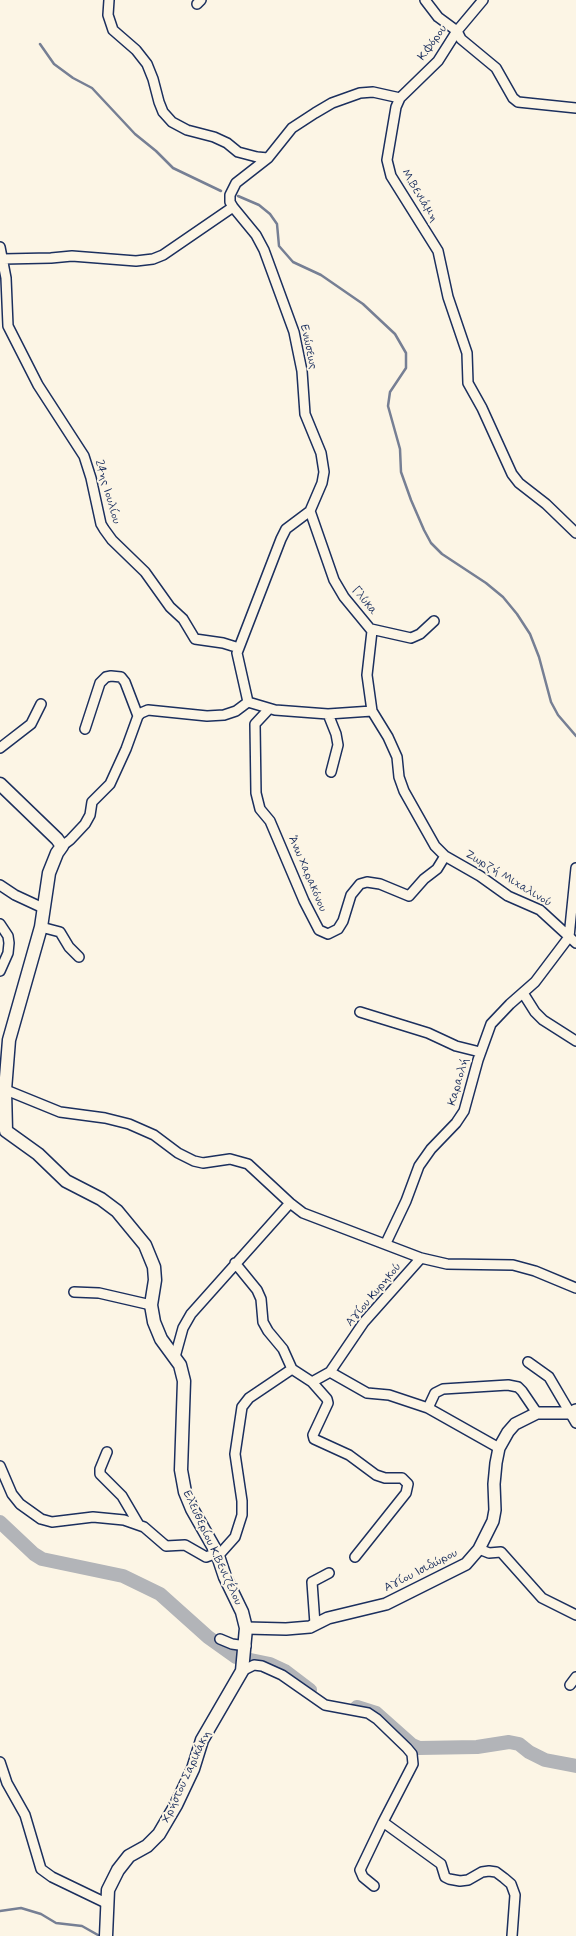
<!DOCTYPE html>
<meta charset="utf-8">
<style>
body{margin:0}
canvas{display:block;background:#fcf5e5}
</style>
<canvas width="576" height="1936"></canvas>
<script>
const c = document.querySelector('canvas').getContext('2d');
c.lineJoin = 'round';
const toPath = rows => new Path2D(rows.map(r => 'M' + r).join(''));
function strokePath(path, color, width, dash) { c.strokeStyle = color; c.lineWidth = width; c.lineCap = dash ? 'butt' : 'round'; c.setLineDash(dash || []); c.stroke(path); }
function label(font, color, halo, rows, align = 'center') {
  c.font = font + ' Mynerve,sans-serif'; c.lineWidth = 4; c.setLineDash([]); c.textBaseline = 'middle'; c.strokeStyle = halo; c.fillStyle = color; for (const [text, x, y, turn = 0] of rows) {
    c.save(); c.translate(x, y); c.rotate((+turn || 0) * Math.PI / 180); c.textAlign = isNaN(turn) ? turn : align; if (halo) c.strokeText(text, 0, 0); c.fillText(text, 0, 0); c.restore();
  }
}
const stream = toPath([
 [40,44,54,64,73,78,92,88,135,134,156,151,173,168,221,191],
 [238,196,259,205,270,214,277,224,279,246,293,262,321,275,363,304,395,334,406,353,406,368,390,392,388,406,400,449,401,472,411,500,424,530,431,543,442,554,486,583,503,597,517,614,530,634,539,657,551,702,558,715,576,736],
 [0,1911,21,1908,41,1914,56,1923,82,1926,98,1935]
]);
const river = toPath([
 [0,1522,34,1554,42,1559,123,1576,160,1594,208,1637,236,1657,270,1664,285,1671,310,1690],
 [357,1707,376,1713,412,1745,419,1748,477,1747,509,1742,519,1744,529,1752,545,1760,576,1766]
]);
const minor = toPath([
 [109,0,108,15,113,30,136,50,147,64,153,79,159,102,163,112,172,122,187,130,214,137,227,143,238,152,257,157,268,158],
 [425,0,438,17,457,31,461,39,496,68,513,98,518,102,576,108],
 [483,0,457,31,438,61,400,98,396,107,387,160,391,176,438,251,448,297,467,353,468,383,482,408,512,474,519,483,546,504,576,533],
 [197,4,201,0],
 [0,247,6,278,8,326,38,385,84,456,91,478,101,524,104,529,112,540,145,572,170,607,183,619,195,639,223,643,239,648],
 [3,259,51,258,72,256,136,261,153,259,163,255,233,207],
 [310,511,334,580,344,597,372,631,367,675,372,711],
 [371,629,411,638,420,634,434,621],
 [248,702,237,653,281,539,286,529,310,511,322,483,324,472,321,453,305,414,302,371,294,332,264,250,256,235,233,207,230,202,230,195,236,183,268,158,292,128,315,113,332,103,360,93,373,92,400,98],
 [248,702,275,710,328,714,372,711,388,737,397,757,399,777,404,791,435,846,445,856,480,876,508,896,540,910,576,943],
 [269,709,255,724,256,793,260,809,270,821,304,901,319,930,328,934,338,929,343,921,351,895,360,884,367,882,380,884,409,896,424,879,437,869,445,856],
 [328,714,336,734,338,745,331,772],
 [85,729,100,683,106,677,111,676,121,677,125,682,138,716],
 [0,748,31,724,41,704],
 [62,846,70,840,85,824,90,815,92,802,110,784,126,749,138,716,141,713,148,710,207,716,224,715,236,711,248,702],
 [0,885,15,895,43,908],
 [0,924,8,936,9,943,8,953,0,971],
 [41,927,60,932,69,947,79,957],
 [523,993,535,1012,543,1020,576,1041],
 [360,1012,428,1033,456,1046,480,1052],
 [1,1088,60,1112,105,1118,129,1124,154,1135,178,1153,194,1161,203,1163,230,1159,248,1164,290,1203,303,1213,421,1258,447,1264,513,1265,535,1271,576,1288],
 [386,1243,406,1201,419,1166,431,1149,456,1123,464,1111,478,1060,491,1024,510,1004,535,982,569,937,576,868],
 [235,1263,257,1290,261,1299,263,1322,268,1331,283,1349,292,1369],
 [74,1292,99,1293,151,1305],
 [175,1357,183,1328,191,1314,290,1203],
 [528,1362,549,1377,576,1423],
 [330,1372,367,1393,389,1395,428,1408,499,1448],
 [312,1382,330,1372,364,1322,421,1258],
 [428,1408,435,1393,443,1389,508,1385,518,1387,522,1391,537,1413],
 [107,1452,100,1469,100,1474,122,1496,139,1525],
 [0,1466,12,1494,20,1504,41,1519,52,1522,93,1517,124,1520,144,1527,166,1546,185,1545,206,1557,217,1553],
 [479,1549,489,1553,501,1552,542,1598,576,1615],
 [218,1556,235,1537,242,1515,242,1501,235,1454,242,1407,249,1398,292,1369,312,1382,327,1399,328,1403,313,1435,314,1439,349,1455,376,1475,385,1478,402,1478,408,1484,406,1493,355,1557],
 [315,1624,312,1582,329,1573],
 [220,1639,232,1644,246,1646],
 [242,1671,254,1665,262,1666,282,1675,325,1705,368,1713,377,1719,407,1748,412,1754,413,1764,383,1822,441,1864,445,1877,449,1879,460,1881,468,1880,482,1872,489,1871,496,1872,504,1878,511,1884,515,1895,512,1936],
 [570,1685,576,1677],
 [0,1762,7,1783,25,1815,41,1869,52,1877,106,1903],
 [374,1886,363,1877,360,1870,383,1822]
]);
const tertiary = toPath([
 [246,1628,286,1629,310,1627,328,1618,386,1604,466,1564,479,1549,493,1521,495,1510,494,1484,496,1463,499,1448,508,1432,515,1424,537,1413,570,1413,576,1410]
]);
const secondary = toPath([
 [0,784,57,839,62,846,57,853,49,873,41,927,9,1040,5,1090,6,1131,38,1154,66,1181,101,1199,117,1211,145,1245,154,1267,155,1280,151,1305,154,1322,161,1339,180,1365,184,1381,181,1470,185,1492,192,1509,217,1553,225,1577,242,1612,246,1628,242,1671,202,1740,193,1769,176,1805,159,1834,147,1846,129,1856,118,1870,108,1890,106,1936]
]);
const streetNames = [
 ["Κ.Φόρου",433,43,-54],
 ["Μ.Βενιάμη",419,196,59],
 ["Ενώσεως",308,347,78],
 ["24ης Ιουλίου",107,492,74],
 ["Γλύκα",364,601,51],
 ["Άνω Χαρακόνου",307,874,67],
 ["Ζωρζή Μιχαλινού",508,879,31],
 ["Καραολή",459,1082,-74],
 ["Αγίου Κυρηκού",374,1295,-50],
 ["Ελευθερίου Κ.Βενιζέλου",212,1548,65],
 ["Αγίου Ισιδώρου",421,1571,-27],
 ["Χρήστου Σαρικάκη",187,1777,-65]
];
strokePath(stream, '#767f94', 2.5);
strokePath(river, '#b2b4b8', 14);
strokePath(minor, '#1b2f5e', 12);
strokePath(tertiary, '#1b2f5e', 14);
strokePath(secondary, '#1b2f5e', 15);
strokePath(minor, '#fcf5e5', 9);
strokePath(tertiary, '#fcf5e5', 11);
strokePath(secondary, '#fcf5e5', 12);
label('12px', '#1b2f5e', '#fcf5e5', streetNames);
</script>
